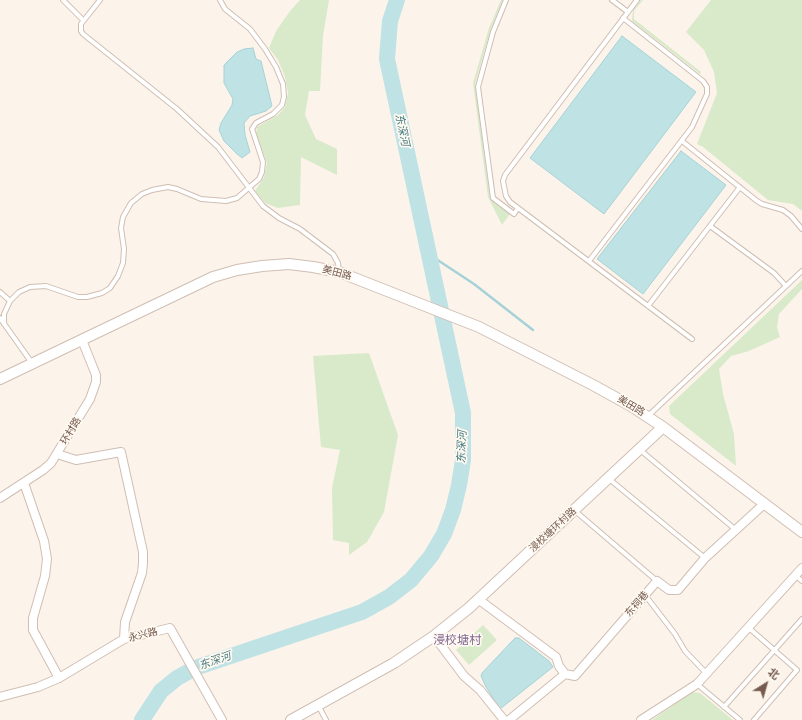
<!DOCTYPE html>
<meta charset="utf-8">
<style>
body{margin:0}
#map{position:relative;width:802px;height:720px;overflow:hidden;background:#fcf4eb;font-family:Figtree,"Noto Sans SC",sans-serif}
canvas{display:block}
.north{position:absolute;left:746px;top:664px;width:40px;height:40px;-webkit-text-stroke:3px #fef9f1;paint-order:stroke;rotate:37deg;font-size:11px;font-weight:700;line-height:16px;text-align:center;color:#765a4e}
.north::after{content:'';display:block;margin:auto;width:14px;height:18px;background:#765a4e;clip-path:polygon(50% 0,100% 100%,50% 72%,0 100%)}
</style>
<div id="map">
<canvas width="802" height="720"></canvas>
<div class="north">北</div>
</div>
<script>
const c = document.querySelector('canvas').getContext('2d');
c.lineJoin = 'round';
function fill(path, color) { c.fillStyle = color; c.fill(path, 'evenodd'); }
const toPath = rows => new Path2D(rows.map(r => 'M' + r).join(''));
function strokePath(path, color, width, dash) { c.strokeStyle = color; c.lineWidth = width; c.lineCap = dash ? 'butt' : 'round'; c.setLineDash(dash || []); c.stroke(path); }
function label(font, color, halo, rows, align = 'center') {
  c.font = font + ' Figtree,"Noto Sans SC",sans-serif'; c.lineWidth = 3.5; c.setLineDash([]); c.textBaseline = 'middle'; c.strokeStyle = halo; c.fillStyle = color; for (const [text, x, y, turn = 0] of rows) {
    c.save(); c.translate(x, y); c.rotate((+turn || 0) * Math.PI / 180); c.textAlign = isNaN(turn) ? turn : align; if (halo) c.strokeText(text, 0, 0); c.fillText(text, 0, 0); c.restore();
  }
}
const green = toPath([
 [300,0,329,0,323,36,320,91,309,91,305,115,316,139,337,149,337,175,301,157,300,205,278,208,265,203,255,191,264,177,267,163,256,134,257,127,278,115,285,107,288,93,285,77,278,60,269,48,276,31,290,11],
 [501,0,503,0,491,28,475,84,490,199,510,214,502,225,488,197,473,83,489,28],
 [641,0,643,0,634,11,634,19,701,72,700,74,632,21,633,10],
 [711,0,802,0,802,211,793,204,768,200,703,147,697,144,717,93,714,72,704,50,686,32],
 [802,280,802,289,779,314,777,327,780,337,749,351,731,356,719,369,723,394,734,434,736,466,670,414,669,406],
 [369,353,398,435,384,512,367,542,349,555,349,543,333,540,332,488,340,450,321,447,313,356],
 [483,625,497,640,469,665,456,650],
 [692,692,700,693,733,720,652,720]
]);
const water = toPath([
 [622,36,696,92,604,214,530,158,622,36],
 [253,48,256,59,261,61,272,106,266,111,250,116,244,123,245,135,250,152,242,158,236,153,224,141,219,130,221,123,232,105,233,99,224,83,224,65,237,52,244,49,253,48],
 [681,151,726,185,643,294,597,259,681,151],
 [515,638,519,638,549,661,553,667,500,709,486,687,481,676,482,673,515,638]
]);
const stream = toPath([
 [430,255,474,284,533,330]
]);
const river = toPath([
 [142,720,161,691,177,678,195,668,362,612,389,597,411,580,431,556,444,534,453,510,459,485,463,460,463,413,387,59,390,21,397,0]
]);
const service = toPath([
 [63,0,83,20],
 [100,0,81,24,81,31,83,34,177,109,218,147,263,206,279,218,300,229,333,254,338,263,339,271],
 [506,0,493,32,478,87,493,198,514,214,518,208],
 [612,0,628,12],
 [637,0,505,175,503,181,506,196,510,202,692,339],
 [682,141,757,201,762,204,783,210,791,216,802,229],
 [710,226,774,273,786,286],
 [589,261,692,127,707,94,707,87,703,81,623,18],
 [0,292,10,301],
 [648,306,740,187],
 [0,318,32,363],
 [4,324,4,314,10,301,19,292,30,287,46,286,78,297,87,297,102,293,110,288,118,276,123,263,124,249,121,228,123,217,131,203,142,194,152,190,168,187,177,189,201,199,226,201,237,198,259,179,262,172,263,162,252,129,256,123,273,114,282,105,284,97,283,84,276,67,265,49,250,29,225,9,220,0],
 [648,416,802,271],
 [639,449,736,530],
 [608,478,705,558],
 [574,510,657,581],
 [796,576,802,581],
 [645,595,675,634,685,651,707,674],
 [749,628,797,670,754,720],
 [697,684,740,720],
 [318,705,326,720],
 [724,707,802,619]
]);
const minor = toPath([
 [57,454,76,460,121,452,143,552,143,563,142,573,125,622,124,639],
 [24,483,44,541,47,559,45,576,33,618,33,630,59,678],
 [0,498,43,470,51,463,90,399,96,382,96,375,82,340],
 [478,599,556,657,559,666,565,674],
 [434,636,464,676,480,690,504,720],
 [0,697,38,687,59,678,124,639,170,628,222,720],
 [509,720,565,674,575,676,657,581,669,590,678,590,705,558,764,504],
 [641,720,697,684,802,568]
]);
const tertiary = toPath([
 [0,379,213,277,237,270,262,266,289,264,313,267,339,272,479,327,593,385,631,406,663,427],
 [291,720,394,663,434,636,469,608,663,427,802,532]
]);
const streetNames = [
 ["美田路",337,273,15],
 ["美田路",631,406,31],
 ["环村路",71,431,-59],
 ["浸校塘环村路",553,530,-43],
 ["东祠巷",637,604,-49],
 ["永兴路",143,635,-14]
];
const waterNames = [
 ["东深河",402,130,78],
 ["东深河",462,447,-88],
 ["东深河",215,661,-19]
];
const quarterNames = [
 ["浸校塘村",457,640]
];
fill(green, '#d8eac9');
fill(water, '#bfe2e5');
strokePath(water, '#a6d2d7', 1);
strokePath(stream, '#a6d2d7', 2.5);
strokePath(river, '#bfe2e5', 16);
strokePath(service, '#d0beb3', 6);
strokePath(minor, '#d0beb3', 10);
strokePath(tertiary, '#d0beb3', 12);
strokePath(service, '#fff', 4);
strokePath(minor, '#fff', 8);
strokePath(tertiary, '#fff', 10);
label('10px', '#765a4e', '#fef9f1', streetNames);
label('italic 11px', '#457b81', '#fef9f1', waterNames);
label('12px', '#816692', '#fef9f1', quarterNames);
</script>
